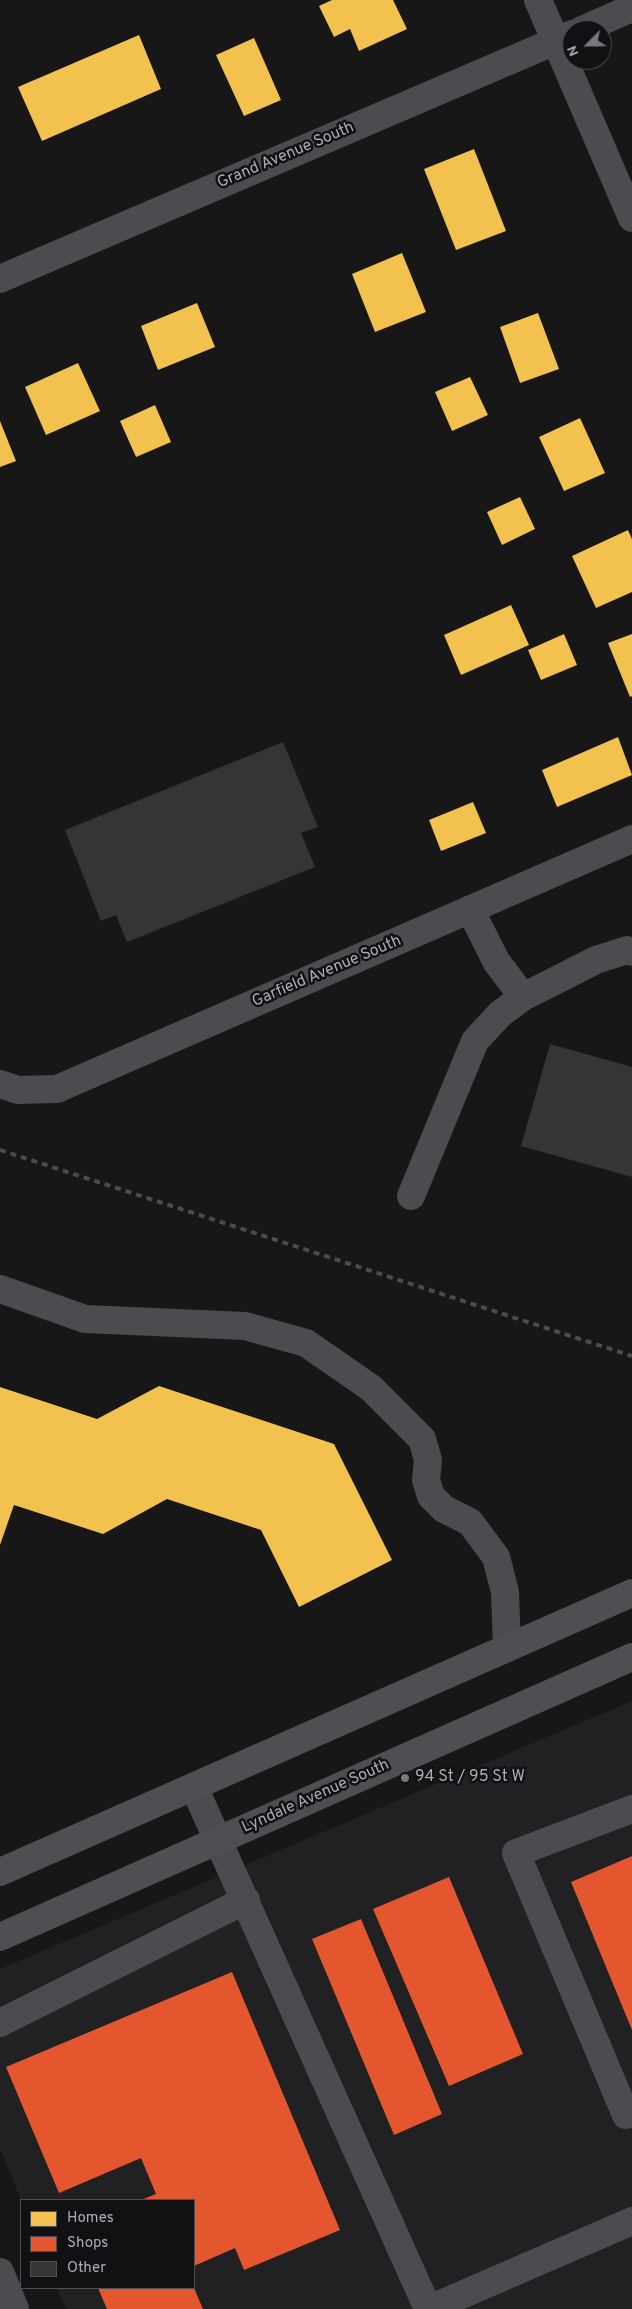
<!DOCTYPE html>
<style>
body{margin:0}
#map{position:relative;width:632px;height:2309px;overflow:hidden;background:#171717;font-family:Overpass,sans-serif}
canvas{display:block}
.legend{position:absolute;left:20px;top:2199px;width:175px;height:90px;box-sizing:border-box;background:#111113;border:1px solid #4d4f55;margin:0;padding:6px 9px;list-style:none;font-size:15px;color:#a8adb8}
.legend li{display:flex;align-items:center;gap:10px;height:25px}
.legend b{width:25px;border:1px solid #4d4f55}
.north{position:absolute;left:562px;top:20px;width:50px;height:50px;box-sizing:border-box;background:#111113;border:1px solid #4d4f55;border-radius:50%;rotate:247deg;font-size:14px;font-weight:700;line-height:20px;text-align:center;color:#a8adb8}
.north::after{content:'';display:block;margin:auto;width:18px;height:22px;background:#757880;clip-path:polygon(50% 0,100% 100%,50% 72%,0 100%)}
</style>
<div id="map">
<canvas width="632" height="2309"></canvas>
<ul class="legend">
<li><b style="height:14px;background:#f2c14e"></b>Homes</li>
<li><b style="height:14px;background:#e4572e"></b>Shops</li>
<li><b style="height:14px;background:#353536"></b>Other</li>
</ul>
<div class="north">N</div>
</div>
<script>
const c = document.querySelector('canvas').getContext('2d');
c.lineJoin = 'round';
function fill(path, color) { c.fillStyle = color; c.fill(path, 'evenodd'); }
const toPath = rows => new Path2D(rows.map(r => 'M' + r).join(''));
function strokePath(path, color, width, dash) { c.strokeStyle = color; c.lineWidth = width; c.lineCap = dash ? 'butt' : 'round'; c.setLineDash(dash || []); c.stroke(path); }
function label(font, color, halo, rows, align = 'center') {
  c.font = font + ' Overpass,sans-serif'; c.lineWidth = 5; c.setLineDash([]); c.textBaseline = 'middle'; c.strokeStyle = halo; c.fillStyle = color; for (const [text, x, y, turn = 0] of rows) {
    c.save(); c.translate(x, y); c.rotate((+turn || 0) * Math.PI / 180); c.textAlign = isNaN(turn) ? turn : align; if (halo) c.strokeText(text, 0, 0); c.fillText(text, 0, 0); c.restore();
  }
}
const built = toPath([
 [632,1701,632,2309,66,2309,57,2288,194,2288,194,2200,21,2200,0,2148,0,1969]
]);
const homes = toPath([
 [332,0,393,0,407,29,359,51,350,29,334,37,319,6],
 [139,35,161,89,42,141,18,87],
 [254,38,281,100,244,116,216,55],
 [474,149,506,231,456,250,424,169],
 [402,253,426,312,375,332,352,274],
 [197,303,215,347,158,370,141,326],
 [538,313,559,369,520,383,500,327],
 [78,363,100,411,46,435,25,387],
 [470,377,488,415,452,431,435,392],
 [155,405,171,442,136,457,120,421],
 [580,418,605,473,564,491,539,437],
 [0,421,16,461,0,467],
 [520,497,535,529,502,545,487,512],
 [628,530,632,539,632,592,596,608,572,556],
 [511,605,529,645,461,675,444,635],
 [564,634,577,665,541,680,528,650],
 [632,634,632,696,630,697,608,643],
 [618,737,632,775,557,807,542,770],
 [473,802,486,833,441,851,429,820],
 [159,1386,334,1444,392,1560,299,1607,261,1530,167,1499,103,1534,14,1505,0,1545,0,1387,97,1419]
]);
const shops = toPath([
 [632,1856,632,2030,571,1882],
 [449,1877,523,2054,449,2086,373,1909],
 [361,1919,442,2114,394,2135,312,1939],
 [232,1972,340,2230,244,2270,235,2248,194,2266,194,2200,141,2200,156,2194,141,2158,59,2193,6,2067],
 [98,2288,194,2288,203,2309,107,2309]
]);
const building = toPath([
 [283,742,318,827,301,833,315,867,127,942,116,915,101,921,65,830],
 [550,1044,632,1067,632,1177,521,1146]
]);
const minor = toPath([
 [538,0,632,218],
 [582,30,632,8],
 [0,279,572,34],
 [470,909,496,961,523,997],
 [0,1084,18,1090,57,1089,632,839],
 [411,1196,475,1041,500,1014,523,997,596,960,627,950,632,952],
 [0,1289,85,1319,245,1326,306,1343,371,1388,422,1439,428,1460,426,1480,431,1496,444,1509,470,1522,496,1557,505,1592,507,1648],
 [194,1787,428,2309],
 [632,1809,516,1853,626,2115,632,2112],
 [0,2023,246,1900],
 [0,2272,15,2309],
 [429,2309,632,2221]
]);
const major = toPath([
 [0,1872,632,1593],
 [0,1937,632,1657]
]);
const rail = toPath([
 [0,1150,632,1356]
]);
const markers = [
 [405,1778,5,"#757880"]
];
const streetNames = [
 ["Grand Avenue South",286,156,-23],
 ["Garfield Avenue South",327,972,-23],
 ["Lyndale Avenue South",316,1797,-24]
];
const poiNames = [
 ["94 St / 95 St W",415,1778]
];
fill(built, '#212123');
fill(homes, '#f2c14e');
fill(shops, '#e4572e');
fill(building, '#353536');
strokePath(minor, '#4b4c50', 28);
strokePath(major, '#4d4f52', 28);
strokePath(rail, '#4b4c4f', 4, [6, 5]);
for (const [x, y, r, color] of markers) { const dot = new Path2D(); dot.arc(x, y, r, 0, 2 * Math.PI); c.fillStyle = color; c.fill(dot); strokePath(dot, '#111113', 2); }
label('16px', '#a8adb8', '#111113', streetNames);
label('16px', '#a8adb8', '#111113', poiNames, 'left');
</script>
